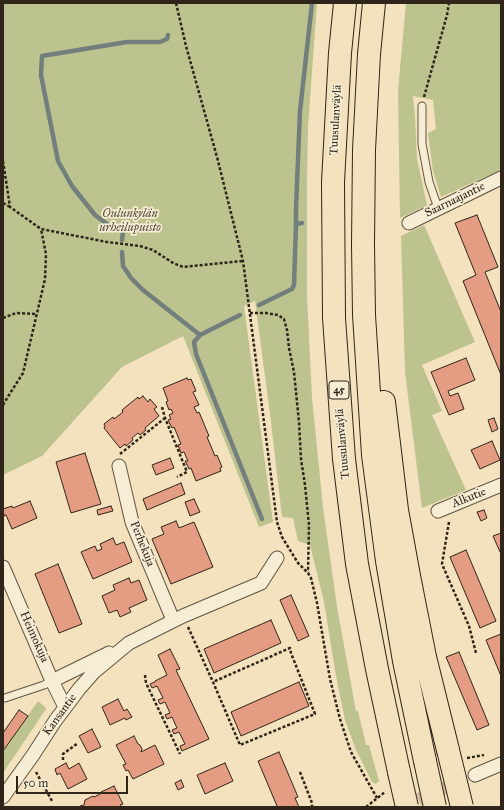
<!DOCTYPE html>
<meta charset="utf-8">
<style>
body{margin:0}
#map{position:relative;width:504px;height:810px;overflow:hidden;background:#f3e2bd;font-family:"IM FELL Great Primer",serif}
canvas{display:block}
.frame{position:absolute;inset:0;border:4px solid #2f251b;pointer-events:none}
.scale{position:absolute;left:16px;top:776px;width:112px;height:18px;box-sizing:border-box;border:2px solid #2f251b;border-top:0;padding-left:5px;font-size:12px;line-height:14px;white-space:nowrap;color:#2f251b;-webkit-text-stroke:3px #f7ecd4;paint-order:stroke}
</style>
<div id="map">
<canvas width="504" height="810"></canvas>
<div class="frame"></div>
<div class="scale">50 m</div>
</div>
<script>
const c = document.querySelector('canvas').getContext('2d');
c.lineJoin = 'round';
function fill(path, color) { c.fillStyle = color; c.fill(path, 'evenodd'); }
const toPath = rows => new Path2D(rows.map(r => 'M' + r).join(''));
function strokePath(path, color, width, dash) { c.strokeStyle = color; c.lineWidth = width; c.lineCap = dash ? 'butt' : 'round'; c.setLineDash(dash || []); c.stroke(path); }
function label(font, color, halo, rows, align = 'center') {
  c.font = font + ' "IM FELL Great Primer",serif'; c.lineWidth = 3.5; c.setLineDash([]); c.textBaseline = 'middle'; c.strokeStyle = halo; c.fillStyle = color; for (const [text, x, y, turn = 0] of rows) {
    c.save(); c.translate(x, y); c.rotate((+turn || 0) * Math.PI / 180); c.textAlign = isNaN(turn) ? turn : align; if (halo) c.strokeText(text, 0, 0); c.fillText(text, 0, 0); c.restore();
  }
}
const green = toPath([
 [3,3,317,3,308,127,307,181,307,296,312,398,323,507,337,607,356,711,358,711,366,745,369,745,379,781,376,784,372,782,356,750,345,720,336,676,324,602,310,545,298,541,293,518,282,517,270,414,255,301,244,306,273,522,259,527,183,336,122,367,42,456,3,475],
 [406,3,501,3,501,170,441,197,433,171,428,133,436,129,433,100,413,96,415,116,417,159,427,205,400,218,398,90],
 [424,225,475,342,422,365,442,411,432,415,466,490,422,508,405,372,401,236],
 [38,701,45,707,46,709,3,773,3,751]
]);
const stream = toPath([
 [296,224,296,208,300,111,312,3],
 [122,240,123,231,122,229,117,227,111,227,95,215,72,186,58,161,41,75,42,56,127,42,160,42,167,39,168,35],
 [122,252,123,266,131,278,143,290,200,335],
 [259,305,292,289,294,285,296,224,302,223],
 [240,315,200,335,194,342,196,354,262,519]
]);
const building = toPath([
 [477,215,498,267,485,272,501,312,501,375,463,281,476,275,455,223,477,215],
 [466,358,475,380,448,391,450,396,458,393,464,409,449,415,431,372,466,358],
 [187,378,188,380,191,379,196,391,193,392,199,405,194,407,197,413,199,412,209,436,207,437,215,456,217,455,222,467,220,468,221,471,196,481,191,468,189,469,185,461,188,461,184,452,181,453,178,445,181,444,174,427,172,428,168,420,171,419,169,415,173,413,171,409,169,410,166,402,168,401,163,388,187,378],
 [143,396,148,402,150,399,157,407,154,409,159,416,145,428,146,430,140,435,138,433,132,438,133,440,126,446,125,444,120,448,104,428,105,426,104,424,113,417,114,419,123,412,122,410,138,397,139,399,143,396],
 [494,418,498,429,492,432,488,420,494,418],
 [492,441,500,460,480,469,471,450,492,441],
 [85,453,101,504,71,513,56,462,85,453],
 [170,458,174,468,156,475,152,465,170,458],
 [181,483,185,494,147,510,143,499,181,483],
 [194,499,200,512,190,516,185,502,194,499],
 [30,501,37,518,12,529,6,515,4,516,3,509,12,506,13,508,30,501],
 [111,506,113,511,98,515,97,510,111,506],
 [484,510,487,518,481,521,477,512,484,510],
 [176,521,179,528,194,522,213,567,171,584,152,539,164,534,161,527,176,521],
 [501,533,501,554,493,536,501,533],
 [113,538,116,545,124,542,132,562,93,579,81,552,95,546,97,551,102,549,100,544,113,538],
 [466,550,496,621,480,628,450,557,466,550],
 [58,564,82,624,59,633,35,574,58,564],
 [129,578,131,583,139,580,147,600,129,608,131,612,120,617,117,610,109,613,102,596,115,590,113,585,129,578],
 [291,595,309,636,298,641,280,600,291,595],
 [271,620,281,643,214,673,204,649,271,620],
 [501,634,501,676,486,640,501,634],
 [170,649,180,669,176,670,209,739,182,751,180,746,185,744,179,732,174,734,172,730,177,728,172,717,167,719,165,715,170,713,165,702,160,704,158,700,163,698,157,686,152,688,150,684,155,682,155,681,167,675,158,655,170,649],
 [459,652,489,725,477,730,446,657,459,652],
 [299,682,309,706,241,736,231,712,299,682],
 [118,699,124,711,127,709,132,717,126,720,125,718,110,725,102,707,118,699],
 [19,710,28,716,3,751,3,733,19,710],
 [92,729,101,747,88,753,79,736,92,729],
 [134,736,138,744,140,745,142,749,141,752,155,745,164,764,133,779,128,770,126,771,123,765,126,764,116,745,134,736],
 [279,752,298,797,295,798,299,807,274,807,277,806,258,761,279,752],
 [66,763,69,769,79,763,87,779,68,789,60,773,57,775,55,769,66,763],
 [225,763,233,781,205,794,197,775,225,763],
 [181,780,184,787,178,790,175,783,181,780],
 [114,786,123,804,120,805,121,807,81,807,80,806,84,805,85,800,93,796,94,797,100,794,101,792,114,786]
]);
const minorTunnel = toPath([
 [401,807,475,775]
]);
const path = toPath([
 [176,3,186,46,217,157,243,261,277,522,282,537,298,563,308,573,311,578,317,603,330,679,340,719,351,752,377,798],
 [424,97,447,15,449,3],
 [3,161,10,207,41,229,107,242,140,246,153,250,173,263,183,267,243,261],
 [3,203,10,207],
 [250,313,266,313,278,315,284,319,287,330,289,348,294,372,299,422,301,459,305,485,309,525,308,572],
 [3,318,16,313,37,314],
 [3,405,9,395,23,373,45,279,46,254,41,229],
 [162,407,165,418,187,472,177,477],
 [120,454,165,418],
 [449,522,442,564,469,626,476,653],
 [188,627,213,682,240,745,315,714,291,653,290,648,213,682],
 [145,675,146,683,180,754],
 [467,758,484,755],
 [63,760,63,754,78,743],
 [36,772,52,801],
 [300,772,312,803,312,807],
 [366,807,385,792]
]);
const service = toPath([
 [422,106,422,144,429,182,438,208],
 [5,698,44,685,52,681]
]);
const minor = toPath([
 [409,223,501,178],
 [119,466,132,522,173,620],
 [438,511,501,485],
 [3,567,52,681,65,707],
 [52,681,109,653],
 [475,775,501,764],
 [3,797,33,755,55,721,79,689,94,672,129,643,183,616,261,583,277,558]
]);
const motorway = toPath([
 [345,3,340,53,333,182,334,318,344,459,357,564,377,669,399,772],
 [374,3,369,54,364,150,363,244,364,315,373,455,387,561,404,661,425,761],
 [384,402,397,510,409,576,425,657,448,750]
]);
const motorwayBridge = toPath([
 [448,750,462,807],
 [425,761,435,807],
 [399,772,407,807]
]);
const shields = [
 [339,390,20]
];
const shieldNames = [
 ["45",339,390]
];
const streetNames = [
 ["Tuusulanväylä",336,120,-87],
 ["Saarnaajantie",455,200,-26],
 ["Tuusulanväylä",343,444,-95],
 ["Alkutie",469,498,-22],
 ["Perhekuja",142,544,68],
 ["Heimokuja",34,637,66],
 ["Kansantie",60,715,-54]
];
const parkNames = [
 ["Oulunkylän",130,214],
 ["urheilupuisto",130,228]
];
fill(green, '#bdc38f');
strokePath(stream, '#737f7c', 4.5);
fill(building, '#e49c82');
strokePath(building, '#2f251b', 1);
strokePath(minorTunnel, '#ccbc9d', 13, [13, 6]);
strokePath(service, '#605444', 9);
strokePath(minor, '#605444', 15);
strokePath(motorway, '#2f251b', 24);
strokePath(path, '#2f251b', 2.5, [3, 2]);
strokePath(service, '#f7ecd4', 7);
strokePath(minor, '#f7ecd4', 13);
strokePath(motorway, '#f3e2bd', 22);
strokePath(motorwayBridge, '#2f251b', 24, []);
strokePath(motorwayBridge, '#f3e2bd', 22);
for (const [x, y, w] of shields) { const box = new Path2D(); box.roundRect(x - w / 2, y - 9, w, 18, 3); c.fillStyle = '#f7ecd4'; c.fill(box); strokePath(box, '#2f251b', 1); }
label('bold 11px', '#2f251b', null, shieldNames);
label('12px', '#2f251b', '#f7ecd4', streetNames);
label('italic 12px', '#524c38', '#f7ecd4', parkNames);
</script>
